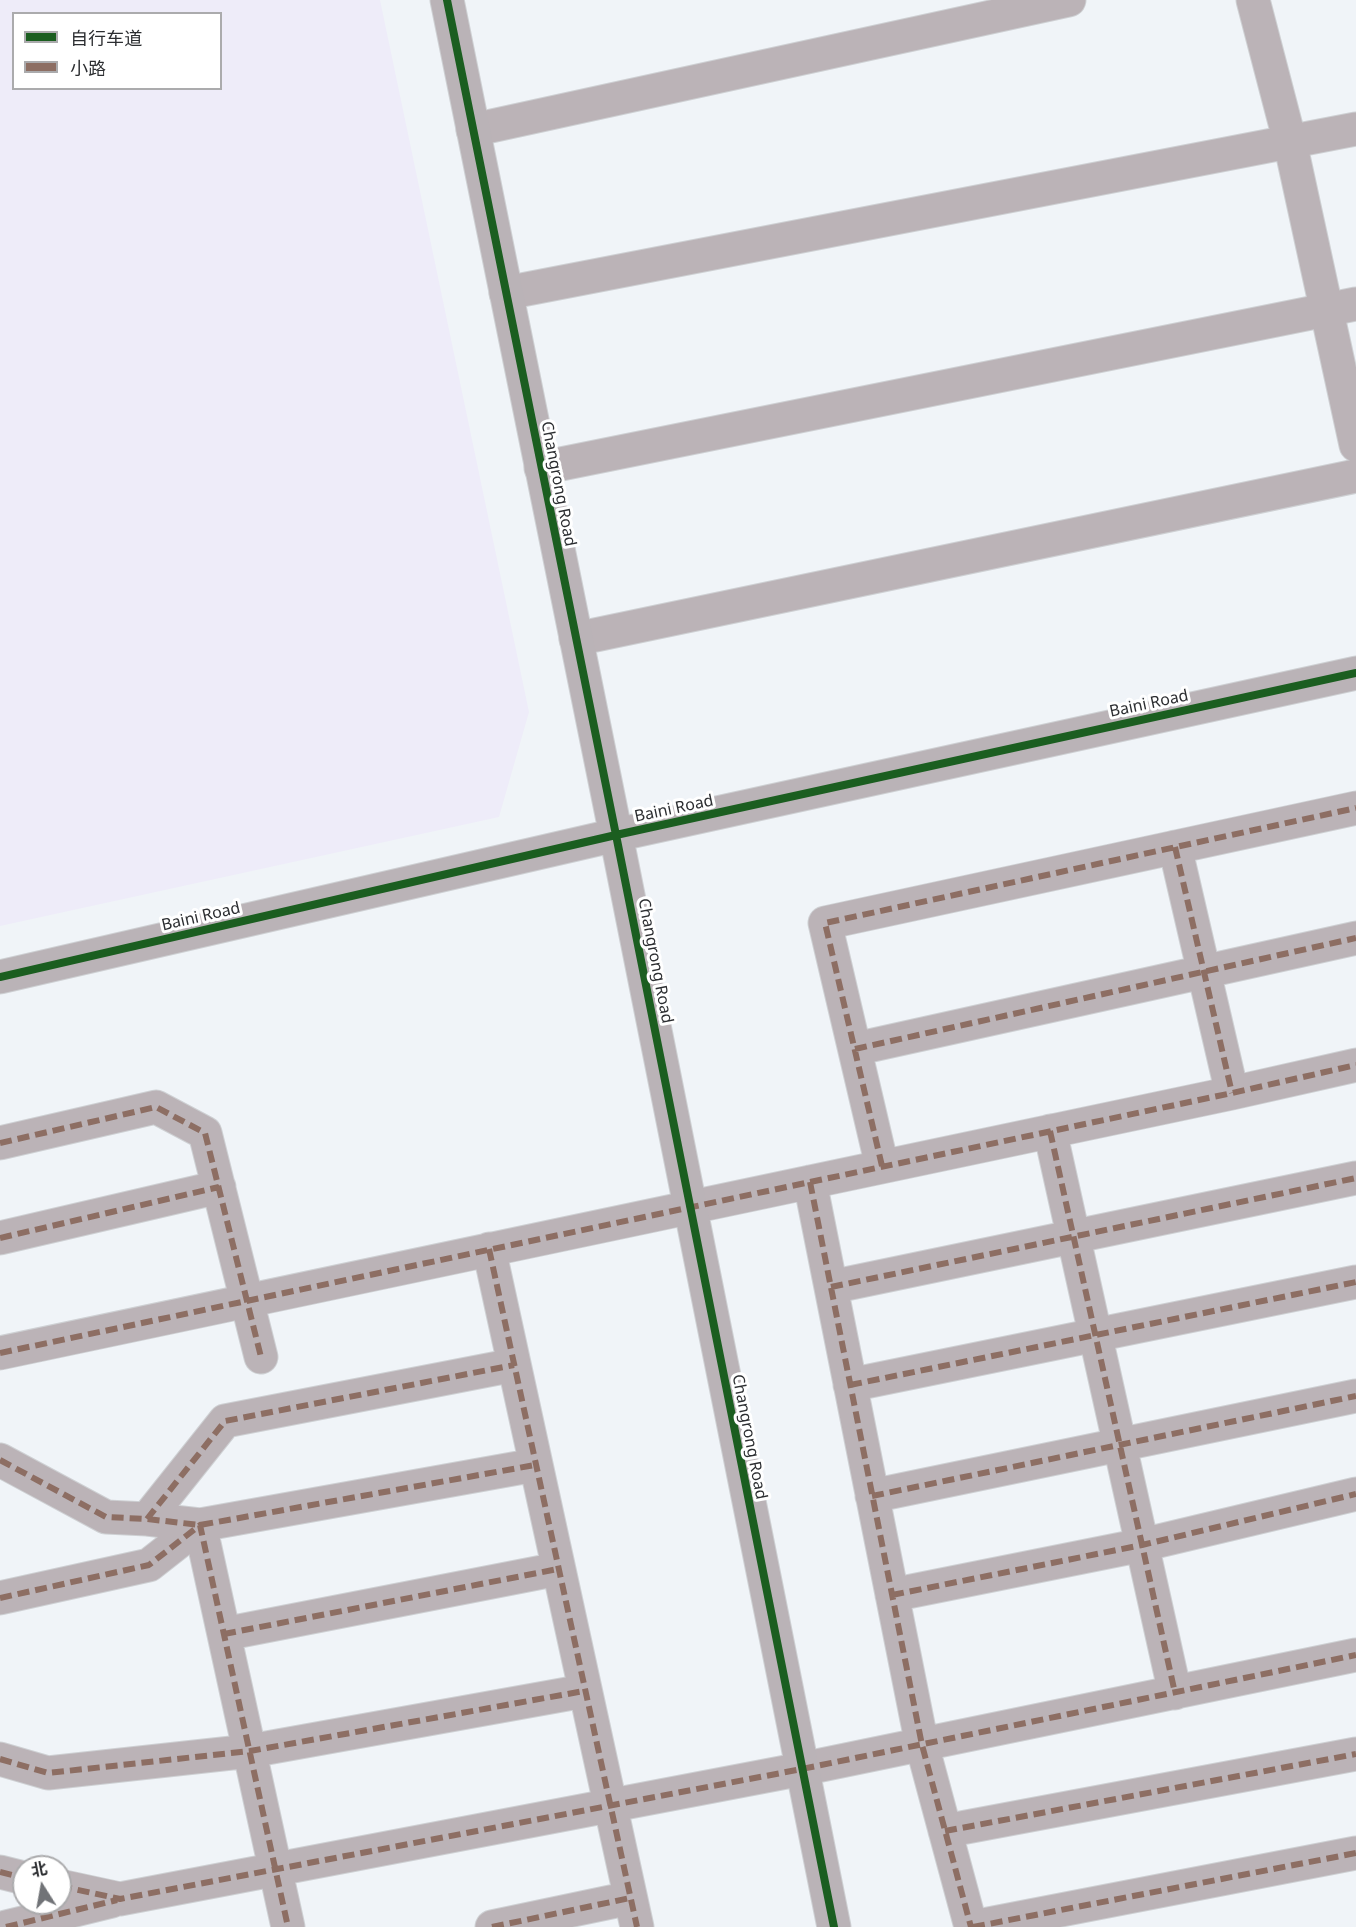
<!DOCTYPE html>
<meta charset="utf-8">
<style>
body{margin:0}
#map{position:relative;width:1356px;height:1927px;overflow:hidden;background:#f0f4f8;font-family:"Noto Sans","Noto Sans SC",sans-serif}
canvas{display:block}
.legend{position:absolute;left:12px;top:12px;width:210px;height:78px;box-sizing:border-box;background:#fff;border:2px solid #ababad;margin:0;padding:8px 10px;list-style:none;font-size:18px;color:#2c2e31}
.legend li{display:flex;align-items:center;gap:12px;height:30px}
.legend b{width:30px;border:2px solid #ababad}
.north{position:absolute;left:12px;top:1855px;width:60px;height:60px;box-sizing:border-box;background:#fff;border:2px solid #ababad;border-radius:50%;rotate:349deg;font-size:16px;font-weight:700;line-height:24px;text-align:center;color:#2c2e31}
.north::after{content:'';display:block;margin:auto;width:21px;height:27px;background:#717377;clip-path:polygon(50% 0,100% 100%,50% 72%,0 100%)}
</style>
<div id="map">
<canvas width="1356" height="1927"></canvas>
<ul class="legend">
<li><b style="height:8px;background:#1b5e20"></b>自行车道</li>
<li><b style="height:8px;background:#8d6e63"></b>小路</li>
</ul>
<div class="north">北</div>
</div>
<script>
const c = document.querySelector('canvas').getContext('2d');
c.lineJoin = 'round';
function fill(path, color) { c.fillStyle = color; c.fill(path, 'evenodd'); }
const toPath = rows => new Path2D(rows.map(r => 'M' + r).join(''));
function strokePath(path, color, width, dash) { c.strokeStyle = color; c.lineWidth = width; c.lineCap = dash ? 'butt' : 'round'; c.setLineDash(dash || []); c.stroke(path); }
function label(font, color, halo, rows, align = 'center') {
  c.font = font + ' "Noto Sans",sans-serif'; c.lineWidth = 6; c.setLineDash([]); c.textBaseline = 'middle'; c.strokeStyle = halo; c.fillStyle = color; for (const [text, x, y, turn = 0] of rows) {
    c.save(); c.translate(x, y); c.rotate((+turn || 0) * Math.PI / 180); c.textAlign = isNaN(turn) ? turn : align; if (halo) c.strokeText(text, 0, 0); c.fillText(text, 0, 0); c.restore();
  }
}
const commercial = toPath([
 [0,0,380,0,529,712,499,817,0,926],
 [14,14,220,14,220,88,14,88]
]);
const street = toPath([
 [1253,0,1290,142,1356,445],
 [473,130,1069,0],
 [506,293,1356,129],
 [541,468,1356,304],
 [576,639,1356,476],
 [1175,847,1232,1093],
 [855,1049,1356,938],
 [1050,1131,1175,1693],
 [0,1143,156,1107,205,1133,261,1357],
 [882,1166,825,923,1356,808],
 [810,1182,922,1745,971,1927],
 [0,1238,219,1187],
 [489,1249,637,1927],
 [831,1287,1356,1178],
 [0,1353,1232,1093,1356,1065],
 [850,1385,1356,1282],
 [0,1460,106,1517,147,1519,200,1525,535,1465],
 [872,1496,1356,1396],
 [147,1519,225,1421,514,1365],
 [892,1595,1142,1545,1356,1494],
 [0,1598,149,1565,200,1525,288,1927],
 [224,1634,558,1569],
 [0,1759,48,1773,250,1751,584,1691],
 [945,1831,1356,1754],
 [0,1872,24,1878],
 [60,1886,120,1899,802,1769,1356,1655],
 [6,1927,112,1901],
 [492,1927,630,1898],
 [973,1927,1356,1853]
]);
const secondary = toPath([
 [447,0,616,835,834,1927],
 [0,977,616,835,1356,673]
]);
const quiet = toPath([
 [1175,847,1232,1093],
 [855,1049,1356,938],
 [1050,1131,1175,1693],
 [0,1143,156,1107,205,1133,261,1357],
 [882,1166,825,923,1356,808],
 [810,1182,922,1745,971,1927],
 [0,1238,219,1187],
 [489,1249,637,1927],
 [831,1287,1356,1178],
 [0,1353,1232,1093,1356,1065],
 [850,1385,1356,1282],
 [0,1460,106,1517,147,1519,200,1525,535,1465],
 [872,1496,1356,1396],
 [147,1519,225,1421,514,1365],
 [892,1595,1142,1545,1356,1494],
 [0,1598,149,1565,200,1525,288,1927],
 [224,1634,558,1569],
 [0,1759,48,1773,250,1751,584,1691],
 [945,1831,1356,1754],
 [0,1872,24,1878],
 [60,1886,120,1899,802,1769,1356,1655],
 [6,1927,117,1900],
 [492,1927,630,1898],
 [973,1927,1356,1853]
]);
const cycleway = toPath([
 [447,0,616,835,834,1927],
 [0,977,616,835,1356,673]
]);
const streetNames = [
 ["Changrong Road",558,484,79],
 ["Baini Road",1149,704,-12],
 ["Baini Road",674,809,-12],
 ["Baini Road",201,917,-13],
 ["Changrong Road",655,961,79],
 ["Changrong Road",749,1437,79]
];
fill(commercial, '#eeecf9');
strokePath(street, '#ced0d3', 35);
strokePath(secondary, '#ced0d3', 35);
strokePath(street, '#bbb3b7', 33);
strokePath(secondary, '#bab3b7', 33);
strokePath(quiet, '#8d6e63', 6, [12, 6]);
strokePath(cycleway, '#1b5e20', 8);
label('16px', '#2c2e31', '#fff', streetNames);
</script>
